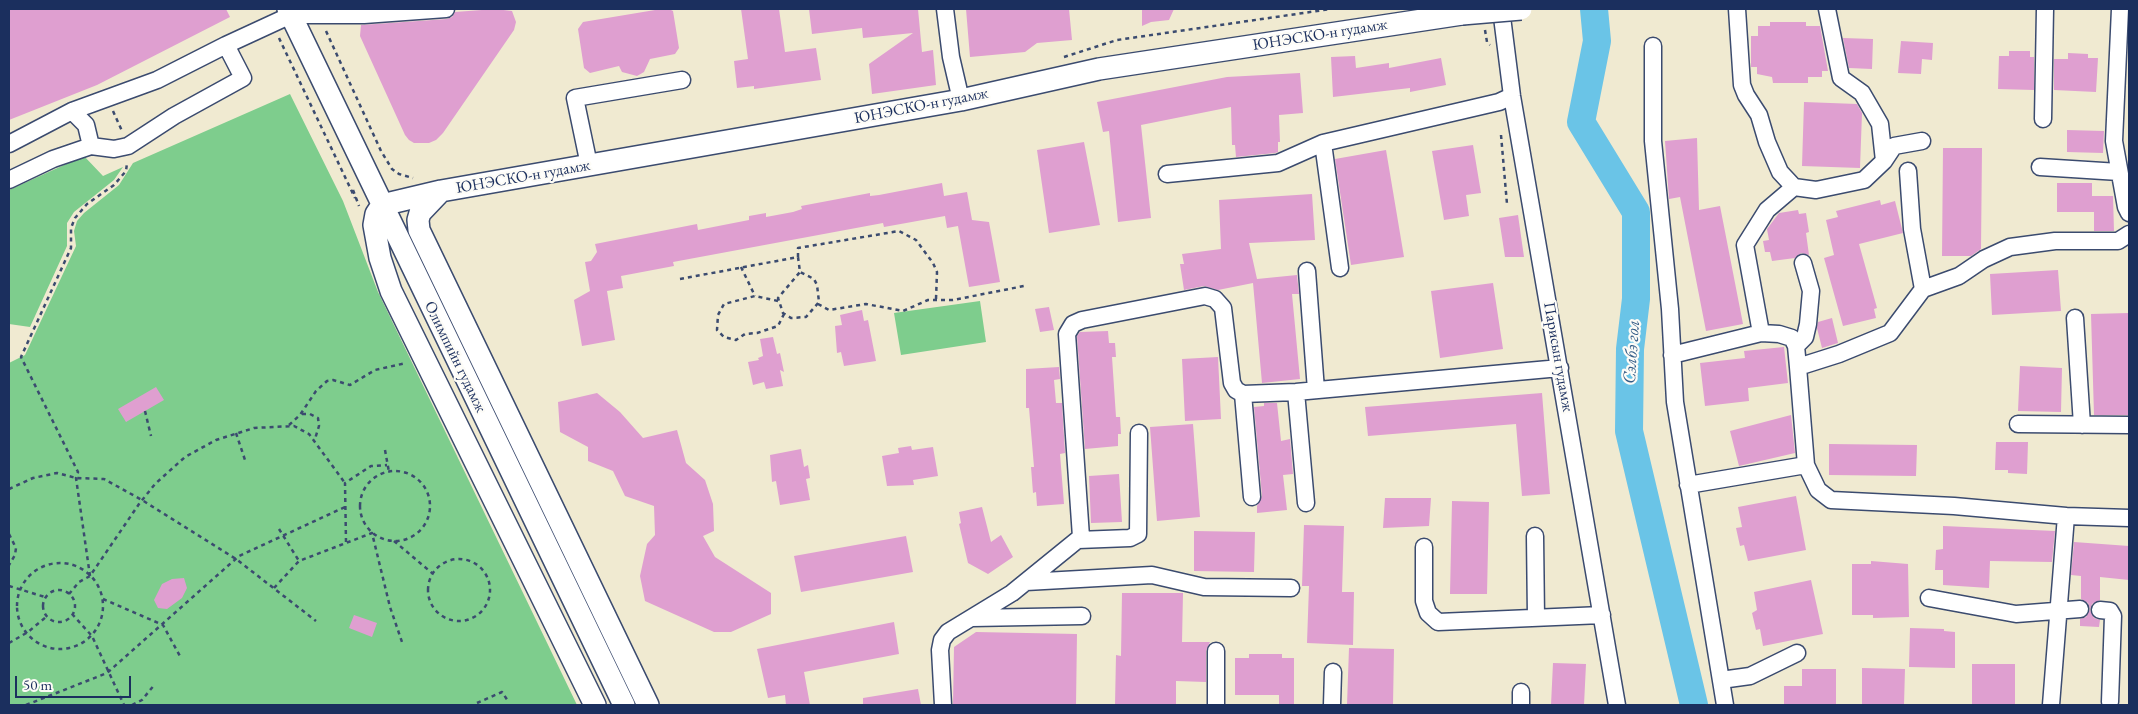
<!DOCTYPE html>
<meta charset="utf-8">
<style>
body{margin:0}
#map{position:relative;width:2138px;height:714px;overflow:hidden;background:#f0ead1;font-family:"EB Garamond",serif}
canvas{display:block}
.frame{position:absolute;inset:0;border:10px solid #1b2f5e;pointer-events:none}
.scale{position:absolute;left:15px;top:676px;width:116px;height:22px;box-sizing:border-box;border:2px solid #1b2f5e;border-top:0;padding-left:6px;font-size:15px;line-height:18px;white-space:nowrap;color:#1b2f5e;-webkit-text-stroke:4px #fdfcf7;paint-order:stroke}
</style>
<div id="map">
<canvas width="2138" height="714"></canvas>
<div class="frame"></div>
<div class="scale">50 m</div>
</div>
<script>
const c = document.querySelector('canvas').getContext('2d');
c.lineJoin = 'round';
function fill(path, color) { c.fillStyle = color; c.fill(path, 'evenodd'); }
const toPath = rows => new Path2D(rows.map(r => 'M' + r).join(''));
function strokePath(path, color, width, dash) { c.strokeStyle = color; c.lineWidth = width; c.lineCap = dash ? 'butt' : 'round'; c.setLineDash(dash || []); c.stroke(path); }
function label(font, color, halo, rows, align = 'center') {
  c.font = font + ' "EB Garamond",serif'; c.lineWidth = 4.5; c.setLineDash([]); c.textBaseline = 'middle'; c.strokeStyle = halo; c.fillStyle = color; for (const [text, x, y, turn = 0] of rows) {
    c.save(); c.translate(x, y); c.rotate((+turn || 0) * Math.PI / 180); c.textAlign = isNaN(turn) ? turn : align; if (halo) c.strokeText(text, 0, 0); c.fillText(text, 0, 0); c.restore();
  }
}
const green = toPath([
 [290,94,343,201,378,292,577,705,9,705,9,363,25,355,76,246,74,231,77,221,84,213,119,185,133,163],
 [84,156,103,176,123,167,114,180,74,212,67,223,67,246,30,327,9,324,9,190],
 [980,301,986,342,901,355,894,313]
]);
const river = toPath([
 [1594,9,1597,41,1581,122,1636,212,1636,299,1630,349,1629,431,1694,705]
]);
const building = toPath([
 [9,9,226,9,230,17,97,85,9,120],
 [495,9,512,11,516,22,514,30,443,133,436,140,429,143,414,143,409,140,405,135,360,36,361,25,447,19,452,17,455,12],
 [661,9,669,9,673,11,679,48,675,54,650,59,644,72,637,76,622,72,619,66,590,73,584,68,578,29,583,22],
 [741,9,779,9,785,52,816,48,821,80,754,89,754,86,737,88,734,61,748,59],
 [809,9,918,9,922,52,933,50,936,85,872,94,869,64,913,33,863,38,862,28,812,34],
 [966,9,1069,9,1072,40,1037,43,1025,52,970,57],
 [1142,9,1174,9,1169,20,1151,22,1142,26],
 [1770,22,1806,22,1806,26,1820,26,1828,71,1822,71,1822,77,1808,77,1808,83,1773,83,1772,77,1757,74,1757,67,1751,67,1751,36,1758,36,1758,26,1770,26],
 [1843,38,1873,39,1872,69,1849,68],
 [1901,41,1933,43,1932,60,1922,59,1921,74,1898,73],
 [2009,51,2030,51,2030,57,2034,57,2034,90,1998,89,1999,56,2009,56],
 [2068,53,2088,54,2088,58,2098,58,2096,92,2054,90,2054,59,2068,59],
 [1355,56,1356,68,1389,63,1389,68,1441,58,1446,85,1410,92,1410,88,1333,97,1331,57],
 [1300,73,1303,113,1279,115,1280,142,1278,142,1278,152,1275,153,1236,157,1235,145,1232,145,1231,107,1141,125,1151,218,1118,222,1109,131,1103,132,1097,102,1227,77],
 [1804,102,1857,104,1862,113,1860,168,1802,166],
 [2067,130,2104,131,2103,153,2067,152],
 [1697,138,1699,210,1720,206,1743,324,1706,331,1680,197,1669,199,1665,141],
 [1084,142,1100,225,1049,233,1037,150],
 [1473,145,1481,193,1466,195,1469,216,1444,220,1432,151],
 [1943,148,1982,148,1981,249,1971,256,1942,256],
 [1386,150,1404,257,1351,265,1335,159],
 [942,183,944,196,967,192,972,220,989,222,1000,282,969,287,958,226,947,228,945,216,884,227,883,223,673,262,674,266,621,276,623,288,607,291,615,340,582,346,574,300,590,291,585,262,591,261,597,252,595,244,697,224,698,230,749,220,749,216,766,213,766,217,793,212,802,209,801,206,870,193,870,196,879,195],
 [2057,183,2092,183,2092,196,2113,196,2114,231,2094,231,2094,212,2057,212],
 [1312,194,1315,240,1249,243,1257,279,1297,275,1299,294,1292,294,1300,379,1262,383,1253,283,1218,290,1204,286,1184,290,1180,264,1184,264,1182,254,1221,249,1219,200],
 [1880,200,1881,205,1895,201,1903,233,1859,244,1877,308,1874,309,1876,318,1843,326,1824,258,1834,255,1826,220,1838,217,1836,211],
 [1798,210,1799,214,1806,213,1809,232,1806,233,1809,255,1801,253,1795,258,1772,261,1770,252,1765,252,1763,241,1769,240,1767,229,1779,213],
 [1518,215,1524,257,1505,257,1499,218],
 [2058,270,2061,311,1992,315,1990,274],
 [1493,283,1503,349,1440,358,1431,291],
 [1049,307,1054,330,1040,332,1035,309],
 [862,310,864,321,868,320,876,361,844,366,841,352,837,353,835,326,842,325,840,315],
 [2129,313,2129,415,2094,415,2091,314],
 [1832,318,1838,343,1822,348,1817,328,1818,322],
 [1108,331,1109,343,1115,343,1116,357,1112,357,1116,417,1120,417,1121,434,1118,434,1118,446,1085,449,1077,336,1080,332],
 [773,337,777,354,780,353,784,372,780,370,783,386,766,389,764,382,753,385,748,362,759,360,758,358,763,356,760,339],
 [1784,347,1788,383,1748,388,1749,401,1705,406,1700,363,1745,358,1744,351],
 [1218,357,1221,419,1185,421,1182,359],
 [2020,366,2062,368,2061,412,2018,411],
 [1059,367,1060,379,1054,380,1056,403,1062,403,1065,453,1060,454,1064,504,1037,506,1036,492,1033,493,1031,467,1034,467,1029,408,1026,408,1026,369],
 [156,387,164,400,126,422,118,409],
 [597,393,620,412,643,438,677,430,686,463,705,480,713,504,714,531,703,536,715,557,771,593,771,614,731,632,714,632,645,601,640,576,647,544,655,535,654,506,625,496,613,471,588,461,588,447,560,432,558,402],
 [1542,393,1550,494,1522,496,1516,424,1368,436,1365,407],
 [1264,403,1277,403,1281,441,1290,439,1293,474,1283,475,1287,510,1257,513,1257,506,1262,496,1254,407,1264,406],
 [1791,415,1795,453,1739,466,1730,431],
 [1193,424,1200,517,1157,521,1150,427],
 [1996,442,2028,442,2027,474,2008,473,2008,470,1995,470],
 [1829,444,1917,445,1916,476,1829,475],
 [911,446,912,450,933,447,938,476,913,480,914,485,887,486,882,456,899,453,898,448],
 [801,449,804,467,808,465,810,478,806,479,810,500,780,505,776,481,772,482,770,455],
 [1119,474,1122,522,1091,523,1089,476],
 [1796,496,1806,550,1748,561,1744,545,1740,546,1736,528,1742,527,1738,507],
 [1385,498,1431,498,1429,526,1383,528],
 [1452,501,1489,502,1487,594,1450,594],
 [982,507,991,542,1001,535,1013,557,988,574,968,563,959,524,961,523,959,512],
 [1304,525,1344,526,1342,592,1354,592,1353,645,1307,643,1309,586,1302,586],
 [1943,526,2055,531,2052,562,1990,561,1989,588,1943,585,1943,570,1935,570,1936,550,1943,549],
 [1194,531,1255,532,1254,572,1194,571],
 [906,536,913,572,801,592,794,556],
 [2074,542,2129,546,2129,580,2100,577,2100,600,2092,604,2090,610,2094,618,2100,620,2099,627,2080,626,2080,619,2086,617,2090,609,2088,603,2081,599,2081,576,2071,575],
 [1871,561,1908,564,1909,617,1873,618,1873,615,1852,615,1852,564,1871,564],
 [184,578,187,588,182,598,167,609,158,608,154,600,162,584,172,579],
 [1811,580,1823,634,1763,646,1760,629,1756,630,1752,613,1757,610,1754,592],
 [1122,593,1183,593,1182,642,1210,642,1206,651,1206,682,1176,681,1176,705,1115,705,1116,655,1121,656],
 [354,615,377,623,372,637,349,628],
 [894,622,899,654,804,672,810,705,786,705,785,695,768,698,757,649],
 [1910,628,1944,629,1944,631,1955,632,1955,668,1909,667],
 [976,632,1077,634,1076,705,953,705,954,647],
 [1349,648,1394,649,1393,705,1347,705],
 [1249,654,1282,654,1282,658,1294,658,1294,705,1279,705,1279,695,1235,695,1235,658,1249,658],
 [1553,663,1586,664,1584,705,1551,705],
 [1972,664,2015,664,2015,705,1972,705],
 [1862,668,1905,669,1904,705,1862,705],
 [1802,669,1836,669,1836,705,1784,705,1784,686,1802,686],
 [918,689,921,705,863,705,863,698]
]);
const path = toPath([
 [1485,30,1487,42,1490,45],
 [326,31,381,151,392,169,399,174,413,178],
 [279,38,355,198],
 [1064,57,1117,40,1331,9],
 [113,111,122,131],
 [1501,135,1507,204],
 [353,190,359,206],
 [798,257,800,272,814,279,817,285,819,302,806,317,791,318,783,313,778,298,800,272],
 [741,267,755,296],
 [680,279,798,257,798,248,899,231,916,240,933,263,937,272,936,299],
 [778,301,755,296,724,304,718,315,717,330,724,337,736,340,745,334,757,333,778,326,784,314],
 [818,304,829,310,866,304,903,311,928,300,953,300,1024,286],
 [145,411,151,436],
 [302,414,310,414,318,418,319,426,315,439],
 [289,425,300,415,316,391,327,381,333,380,350,385,375,370,406,363],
 [236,433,245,460],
 [385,450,389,472],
 '360 506a35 35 0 1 1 70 0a35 35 0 1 1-70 0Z',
 [9,489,33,478,57,473,76,478,104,479,142,500,236,559,316,621],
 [279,529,299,561],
 [9,534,16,548,15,555,9,565],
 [394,541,432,573],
 [346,542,345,483,371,466,387,465],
 '428 590a31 31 0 1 1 62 0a31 31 0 1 1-62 0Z',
 '17 606a43 43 0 1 1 86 0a43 43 0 1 1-86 0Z',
 [90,576,76,478,78,472,21,357,71,248,71,228,75,218,87,204,114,185,126,171,127,163],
 [9,586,45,597],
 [274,588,299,561,372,533,390,607,402,642],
 '43 606a16 16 0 1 1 32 0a16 16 0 1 1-32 0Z',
 [69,594,79,582,90,576,139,504,155,484,185,457,216,440,254,428,294,426,309,434,345,483],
 [103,599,163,625,181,658],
 [72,614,92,636,124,705],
 [9,643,28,632,46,617],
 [477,703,502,692,508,701],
 [26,705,107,673,239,556,345,507],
 [132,705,142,700,155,684]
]);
const minor = toPath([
 [945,9,951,57,961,100],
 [1501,9,1512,96,1617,705],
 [1737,9,1742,85,1746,95,1759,115,1767,142,1780,172,1794,187,1816,190,1864,180,1884,161,1894,146,1922,141],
 [1827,9,1841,78,1862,93,1880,124,1884,161],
 [2120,9,2114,141,2126,207,2129,213],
 [1653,46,1653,141,1670,309,1675,402,1725,705],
 [72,111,157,80,226,45,291,15,364,15,446,9],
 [2043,119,2045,9],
 [1323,143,1340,268],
 [9,144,72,111,86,125,91,146],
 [589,165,575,98,682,80],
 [2040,167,2119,172],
 [1908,171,1912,229,1923,289],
 [1167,174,1278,163,1323,143,1499,102,1512,96],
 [9,180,53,159,91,146,114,149,128,146,174,116,243,78,226,45],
 [1307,271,1316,390],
 [2075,318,2082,425],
 [1761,333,1745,245,1767,210,1794,187],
 [1796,346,1805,337,1808,324,1811,291,1803,263],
 [1672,355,1761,333,1779,334,1792,338,1796,346,1798,367,1839,354,1890,333,1923,289,1959,276,1984,259,2010,247,2055,241,2118,241,2129,234],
 [1798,367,1806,465],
 [1296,392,1306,503],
 [1243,394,1252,497],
 [2018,424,2129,425],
 [1688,485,1806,465,1818,490,1831,500,1954,506,2066,516],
 [1535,536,1536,618],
 [1078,540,1130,538,1138,534,1139,433],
 [1424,547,1424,601,1428,613,1438,622,1602,615],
 [1026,582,1152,575,1204,587,1291,588],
 [1929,598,2016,614,2080,609],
 [2100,610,2110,611,2113,616,2110,702],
 [972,618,1082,616],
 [1721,680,1750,676,1797,653],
 [1521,692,1521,705],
 [943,705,940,650,942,640,948,632,1012,593,1081,537,1067,334,1073,324,1082,320,1205,296,1215,299,1223,308,1232,383,1236,390,1243,394,1296,392,1560,368],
 [1216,705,1216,651],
 [1332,705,1333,672],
 [2051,705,2066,516,2129,518]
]);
const major = toPath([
 [288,9,624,705],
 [441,191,420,213,418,220,419,230,648,705],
 [382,205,441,191,961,100,1099,69,1462,14],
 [382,205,376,214,374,225,380,258,391,291,595,705]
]);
const majorBridge = toPath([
 [1462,14,1521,9]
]);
const streetNames = [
 ["ЮНЭСКО-н гудамж",1320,35,-9],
 ["ЮНЭСКО-н гудамж",921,106,-11],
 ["ЮНЭСКО-н гудамж",523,177,-10],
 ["Олимпийн гудамж",455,357,64],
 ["Парисын гудамж",1558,357,80]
];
const waterNames = [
 ["Сэлбэ гол",1632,352,-86]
];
fill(green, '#7ecd8d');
strokePath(river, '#6ac4e7', 28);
fill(building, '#df9fd0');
strokePath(minor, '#3b4b6f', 19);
strokePath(major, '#3b4b6f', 24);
strokePath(path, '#3b4b6f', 2.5, [4, 4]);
strokePath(minor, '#fff', 16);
strokePath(major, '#fff', 21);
strokePath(majorBridge, '#3b4b6f', 24, []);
strokePath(majorBridge, '#fff', 21);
label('16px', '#1b2f5e', '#fdfcf7', streetNames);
label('italic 18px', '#335c87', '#fdfcf7', waterNames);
</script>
